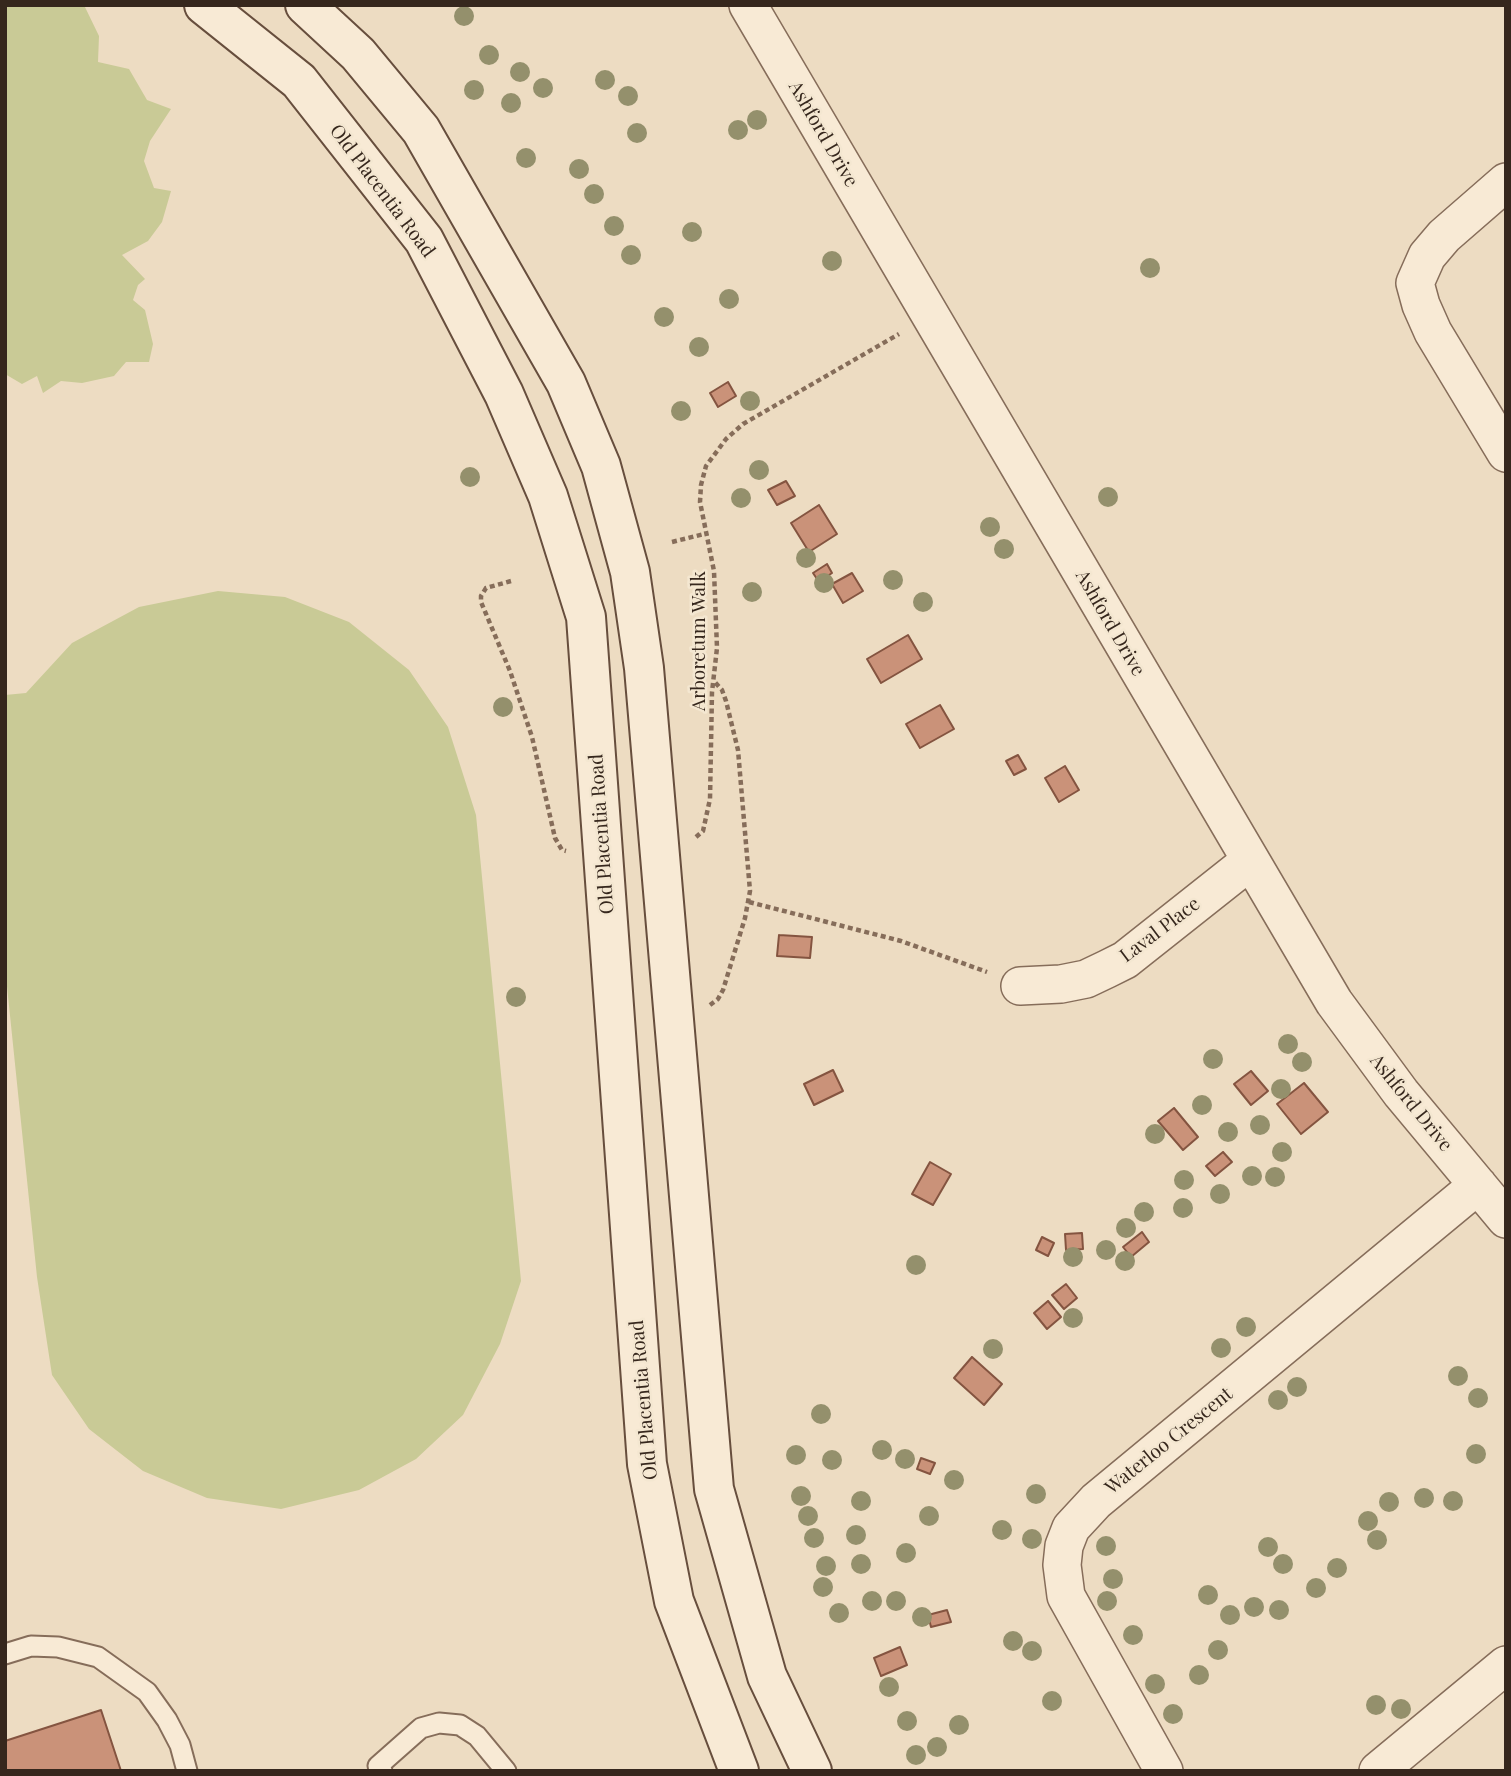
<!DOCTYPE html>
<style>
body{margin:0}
#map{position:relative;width:1511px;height:1776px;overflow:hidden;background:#eddcc2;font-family:"Playfair Display",serif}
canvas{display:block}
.frame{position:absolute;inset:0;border:7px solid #36271d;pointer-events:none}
</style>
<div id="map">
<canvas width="1511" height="1776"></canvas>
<div class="frame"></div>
</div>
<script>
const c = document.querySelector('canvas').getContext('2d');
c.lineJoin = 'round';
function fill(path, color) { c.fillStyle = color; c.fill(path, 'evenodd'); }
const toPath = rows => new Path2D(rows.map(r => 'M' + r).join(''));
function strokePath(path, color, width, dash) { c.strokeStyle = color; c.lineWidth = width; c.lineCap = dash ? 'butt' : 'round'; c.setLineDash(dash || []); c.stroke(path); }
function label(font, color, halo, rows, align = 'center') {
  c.font = font + ' "Playfair Display",serif'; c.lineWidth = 5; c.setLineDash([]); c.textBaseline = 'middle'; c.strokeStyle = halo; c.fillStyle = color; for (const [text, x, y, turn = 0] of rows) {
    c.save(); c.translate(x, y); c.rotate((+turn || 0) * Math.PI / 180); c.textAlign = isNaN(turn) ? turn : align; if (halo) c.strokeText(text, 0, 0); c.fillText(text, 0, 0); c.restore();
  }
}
const green = toPath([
 [5,5,84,5,99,36,98,62,129,69,147,100,171,109,150,141,144,161,154,188,171,191,162,222,148,241,122,255,145,279,138,285,133,300,145,310,153,344,149,362,126,362,114,376,82,383,61,381,43,393,37,376,22,384,5,374],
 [218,591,285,597,349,622,409,670,448,727,476,815,521,1281,500,1344,463,1415,416,1459,359,1490,281,1509,207,1498,143,1471,89,1429,52,1375,37,1277,5,967,5,695,26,693,72,643,139,607]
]);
const building = toPath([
 [728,382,736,396,718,407,710,393,728,382],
 [786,481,795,496,777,505,768,490,786,481],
 [819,505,837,534,809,552,791,523,819,505],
 [827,564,832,573,819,582,813,573,827,564],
 [852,573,863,591,843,603,832,584,852,573],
 [908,635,922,659,881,683,867,659,908,635],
 [940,705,954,729,920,748,906,724,940,705],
 [1018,755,1026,769,1014,775,1006,761,1018,755],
 [1065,766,1079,790,1059,802,1045,778,1065,766],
 [779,935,812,937,810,958,777,956,779,935],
 [833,1070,843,1091,814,1105,804,1084,833,1070],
 [1251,1071,1268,1091,1251,1105,1234,1084,1251,1071],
 [1304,1083,1328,1112,1301,1134,1277,1104,1304,1083],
 [1174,1108,1198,1137,1183,1150,1158,1121,1174,1108],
 [1223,1152,1232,1162,1215,1176,1206,1166,1223,1152],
 [930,1162,951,1174,933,1205,912,1194,930,1162],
 [1142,1232,1149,1242,1131,1257,1123,1247,1142,1232],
 [1082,1233,1083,1249,1066,1250,1065,1234,1082,1233],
 [1042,1237,1054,1243,1048,1256,1036,1250,1042,1237],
 [1066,1284,1077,1298,1064,1309,1052,1295,1066,1284],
 [1048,1301,1061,1317,1047,1329,1034,1313,1048,1301],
 [972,1357,1002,1384,984,1405,954,1378,972,1357],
 [921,1458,935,1463,930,1474,917,1469,921,1458],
 [947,1610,951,1622,931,1627,928,1615,947,1610],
 [900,1647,907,1665,881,1676,874,1658,900,1647],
 [101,1710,121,1771,5,1771,5,1741,101,1710]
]);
const path = toPath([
 [672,542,708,533],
 [511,581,486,588,481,596,481,602,510,671,532,737,555,838,562,850,566,851],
 [696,837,703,831,710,799,712,692,717,648,714,571,700,502,701,485,706,466,726,439,743,424,899,334],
 [749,902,901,941,987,972],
 [710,1005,718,999,723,990,745,918,750,891,738,750,726,701,722,690,714,681]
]);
const service = toPath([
 [5,1654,31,1646,58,1647,98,1657,147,1692,167,1720,180,1745,187,1771],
 [382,1771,378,1766,421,1728,439,1723,460,1725,477,1736,506,1771]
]);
const minor = toPath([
 [748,5,1334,1002,1401,1093,1506,1219],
 [1506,182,1444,236,1427,256,1415,283,1421,305,1433,332,1506,453],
 [1020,986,1061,984,1086,979,1107,969,1125,960,1250,861],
 [1164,1771,1066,1596,1062,1565,1064,1546,1071,1528,1096,1501,1478,1185],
 [1378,1771,1506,1665]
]);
const secondary = toPath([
 [204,5,299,81,424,240,504,394,548,496,586,617,647,1464,674,1601,739,1771],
 [305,5,358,54,421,130,566,383,601,466,630,572,644,668,714,1489,767,1676,812,1771]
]);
const trees = [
 [464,16],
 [489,55],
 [520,72],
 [605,80],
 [543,88],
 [474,90],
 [628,96],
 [511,103],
 [757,120],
 [738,130],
 [637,133],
 [526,158],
 [579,169],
 [594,194],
 [614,226],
 [692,232],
 [631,255],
 [832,261],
 [1150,268],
 [729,299],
 [664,317],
 [699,347],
 [750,401],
 [681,411],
 [759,470],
 [470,477],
 [1108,497],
 [741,498],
 [990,527],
 [1004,549],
 [806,558],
 [893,580],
 [824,583],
 [752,592],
 [923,602],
 [503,707],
 [516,997],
 [1288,1044],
 [1213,1059],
 [1302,1062],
 [1281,1089],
 [1202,1105],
 [1260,1125],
 [1228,1132],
 [1155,1134],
 [1282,1152],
 [1252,1176],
 [1275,1177],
 [1184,1180],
 [1220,1194],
 [1183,1208],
 [1144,1212],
 [1126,1228],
 [1106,1250],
 [1073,1257],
 [1125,1261],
 [916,1265],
 [1073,1318],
 [1246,1327],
 [1221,1348],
 [993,1349],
 [1458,1376],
 [1297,1387],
 [1478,1398],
 [1278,1400],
 [821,1414],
 [882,1450],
 [1476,1454],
 [796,1455],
 [905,1459],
 [832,1460],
 [954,1480],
 [1036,1494],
 [801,1496],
 [1424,1498],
 [861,1501],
 [1453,1501],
 [1389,1502],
 [808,1516],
 [929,1516],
 [1368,1521],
 [1002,1530],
 [856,1535],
 [814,1538],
 [1032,1539],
 [1377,1540],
 [1106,1546],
 [1268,1547],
 [906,1553],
 [861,1564],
 [1283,1564],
 [826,1566],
 [1337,1568],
 [1113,1579],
 [823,1587],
 [1316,1588],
 [1208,1595],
 [872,1601],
 [896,1601],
 [1107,1601],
 [1254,1607],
 [1279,1610],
 [839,1613],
 [1230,1615],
 [922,1617],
 [1133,1635],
 [1013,1641],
 [1218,1650],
 [1032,1651],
 [1199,1675],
 [1155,1684],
 [889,1687],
 [1052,1701],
 [1376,1705],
 [1401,1709],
 [1173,1714],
 [907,1721],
 [959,1725],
 [937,1747],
 [916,1755]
];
const streetNames = [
 ["Ashford Drive",823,134,60],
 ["Old Placentia Road",382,191,53],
 ["Ashford Drive",1110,623,60],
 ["Arboretum Walk",699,641,-90],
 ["Old Placentia Road",602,834,-94],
 ["Laval Place",1160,930,-37],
 ["Ashford Drive",1411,1103,51],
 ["Old Placentia Road",644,1400,-95],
 ["Waterloo Crescent",1169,1441,-39]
];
fill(green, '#c9ca96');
fill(building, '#ca9279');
strokePath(building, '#845440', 2);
strokePath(service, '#866d5a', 23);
strokePath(minor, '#866d5a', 40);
strokePath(secondary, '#674e3d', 42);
strokePath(path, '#866d5a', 4.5, [5, 3.5]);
strokePath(service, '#f8ead5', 19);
strokePath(minor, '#f8ead5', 37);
strokePath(secondary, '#f8ead5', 38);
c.fillStyle = '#94906c';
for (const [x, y] of trees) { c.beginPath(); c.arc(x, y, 10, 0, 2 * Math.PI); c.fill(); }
label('19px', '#36271d', '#f4e7d1', streetNames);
</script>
